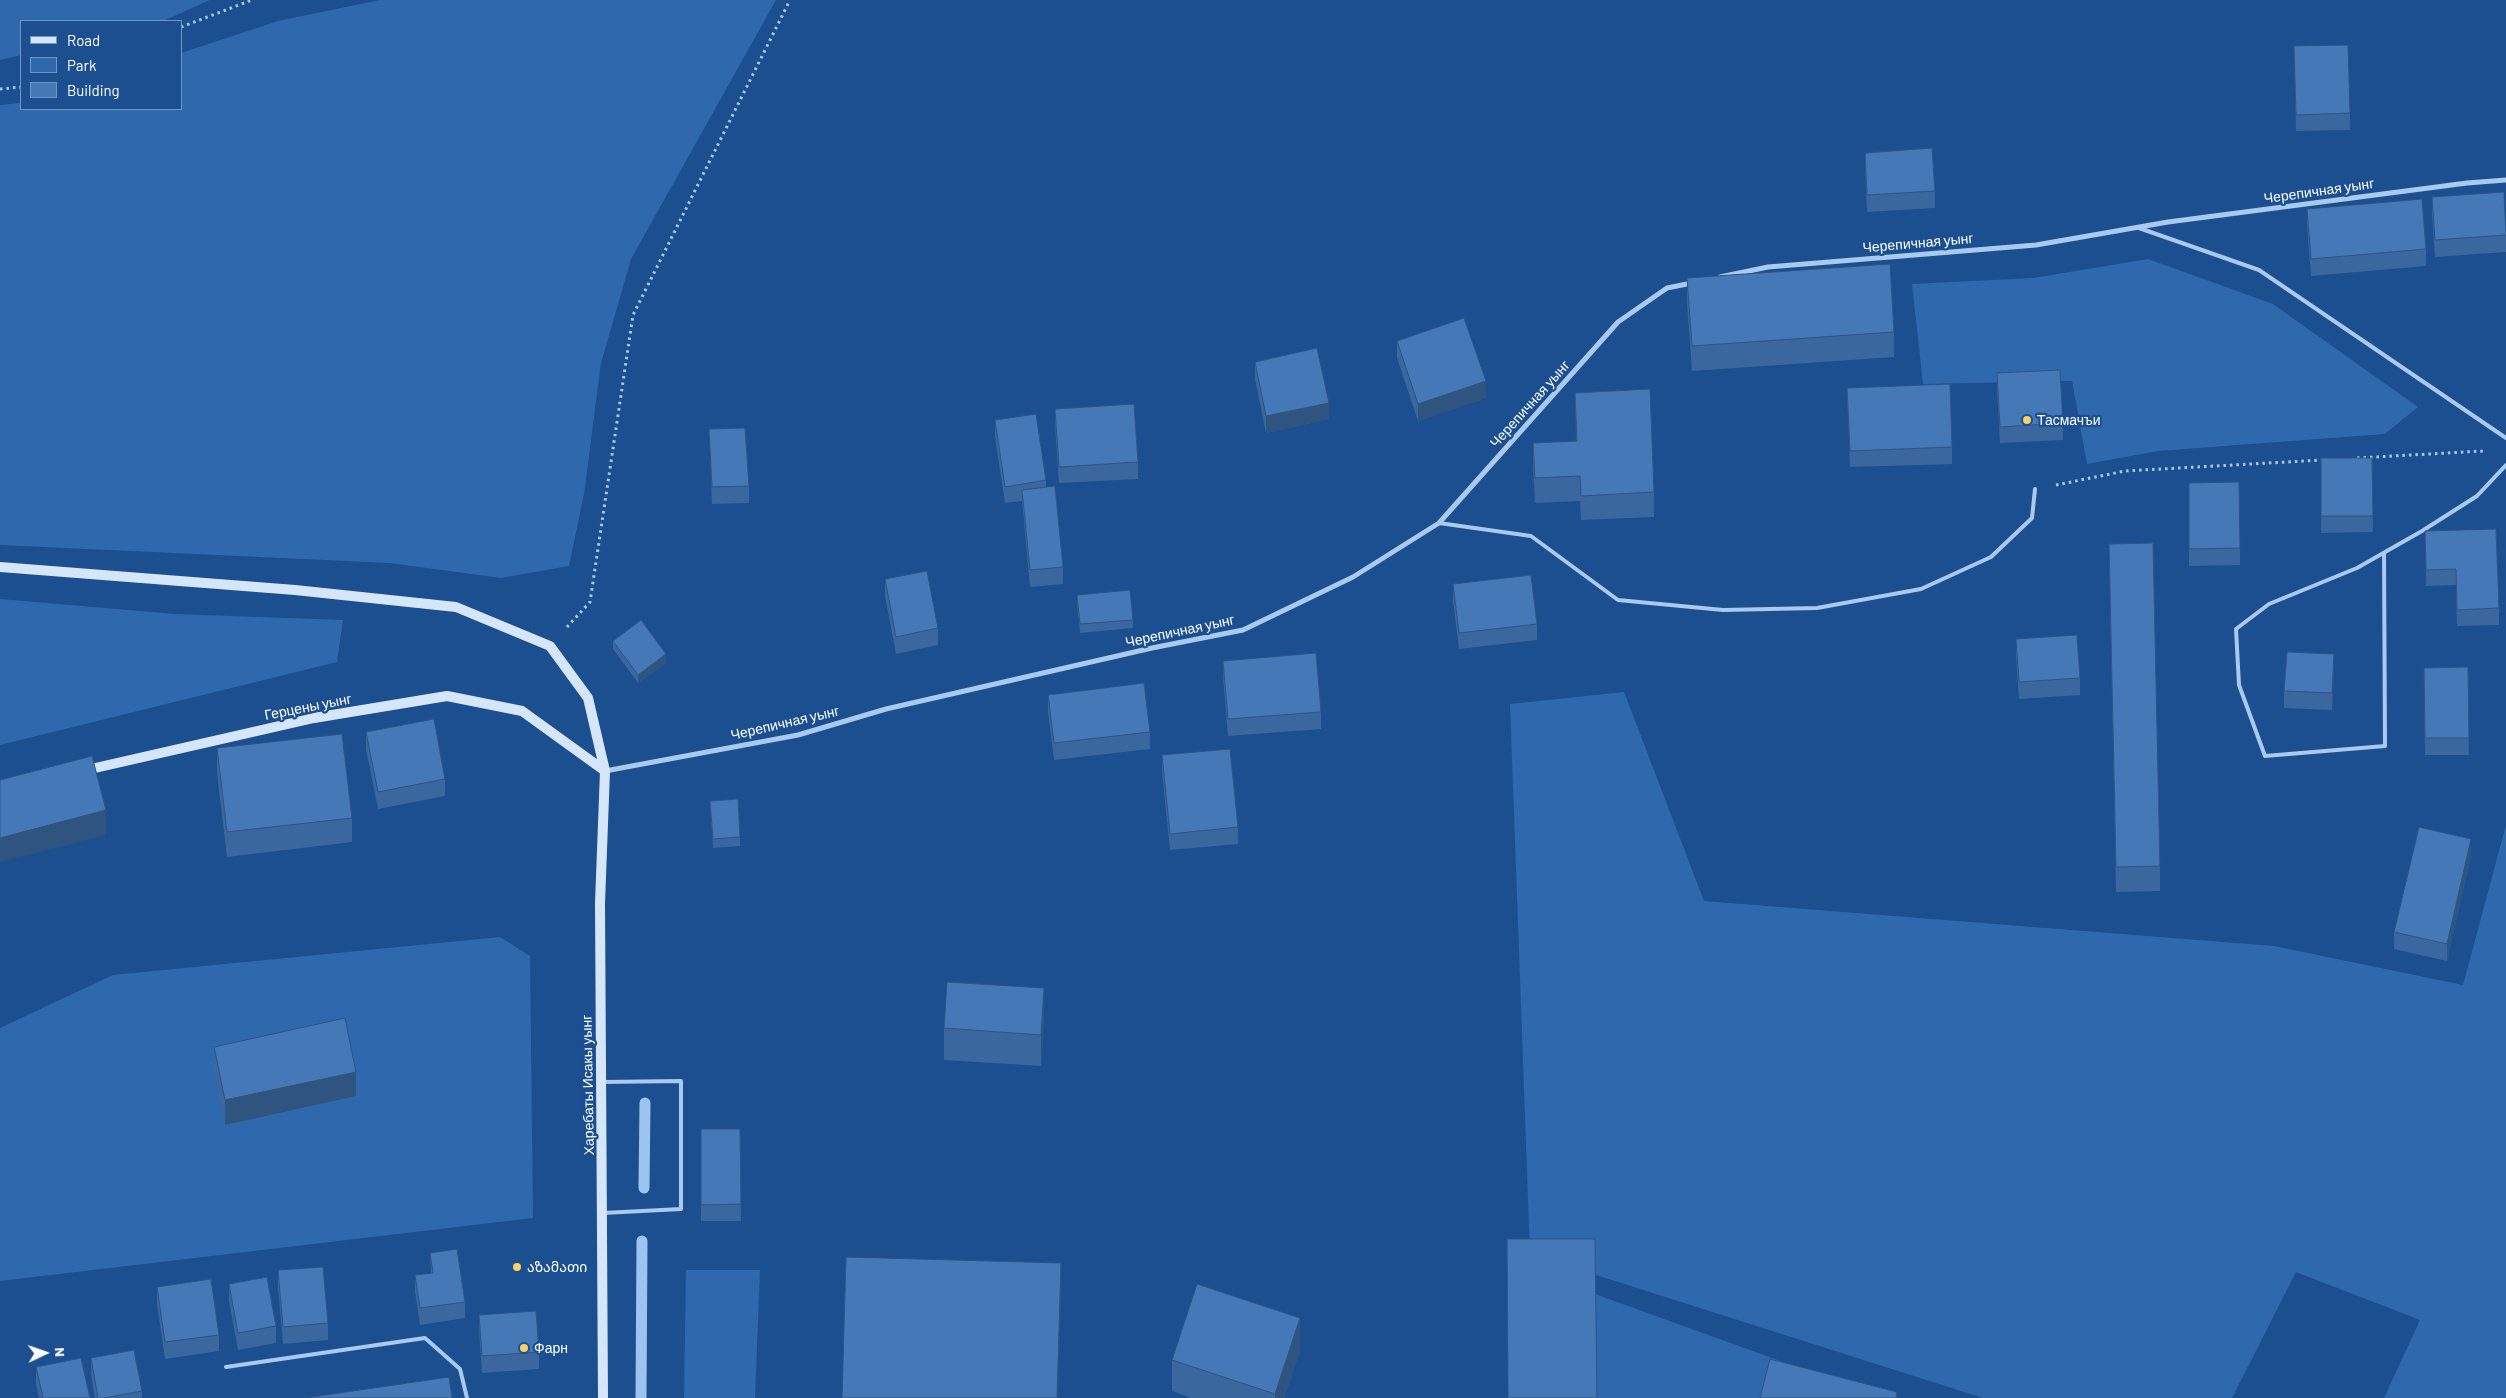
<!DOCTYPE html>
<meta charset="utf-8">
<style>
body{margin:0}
#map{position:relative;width:2506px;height:1398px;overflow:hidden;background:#1b4f8f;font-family:Barlow,sans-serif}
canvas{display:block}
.legend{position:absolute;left:20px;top:20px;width:162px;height:90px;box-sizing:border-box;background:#1b4f8f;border:1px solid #7695bc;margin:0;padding:6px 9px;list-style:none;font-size:15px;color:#fff}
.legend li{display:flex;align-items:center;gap:10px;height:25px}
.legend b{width:25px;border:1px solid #7695bc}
.north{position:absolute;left:20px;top:1328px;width:50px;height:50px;-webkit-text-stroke:4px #1b4f8f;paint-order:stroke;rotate:87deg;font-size:14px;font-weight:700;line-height:20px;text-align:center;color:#fff}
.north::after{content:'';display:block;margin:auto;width:18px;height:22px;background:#fff;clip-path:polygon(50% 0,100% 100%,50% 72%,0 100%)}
</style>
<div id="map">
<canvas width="2506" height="1398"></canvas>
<ul class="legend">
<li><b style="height:6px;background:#d6e6fa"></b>Road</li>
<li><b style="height:14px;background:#2e69ad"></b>Park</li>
<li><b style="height:14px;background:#4478b7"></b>Building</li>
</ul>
<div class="north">N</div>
</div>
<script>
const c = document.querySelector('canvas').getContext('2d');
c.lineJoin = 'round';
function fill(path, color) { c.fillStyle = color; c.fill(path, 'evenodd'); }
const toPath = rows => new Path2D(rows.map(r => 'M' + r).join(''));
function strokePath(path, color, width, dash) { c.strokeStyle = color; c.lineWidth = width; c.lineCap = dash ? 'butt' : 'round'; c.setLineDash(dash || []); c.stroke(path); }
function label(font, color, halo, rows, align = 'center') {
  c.font = font + ' Barlow,"Noto Sans Georgian",sans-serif'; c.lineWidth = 4.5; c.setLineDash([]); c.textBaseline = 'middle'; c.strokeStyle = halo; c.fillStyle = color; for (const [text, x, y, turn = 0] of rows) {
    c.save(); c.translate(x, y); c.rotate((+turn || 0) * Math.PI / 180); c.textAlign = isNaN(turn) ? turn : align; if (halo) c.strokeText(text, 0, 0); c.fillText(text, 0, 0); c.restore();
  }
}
const green = toPath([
 [0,0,210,0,163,21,21,21,21,55,0,60],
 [380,0,776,0,631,259,601,363,584,494,569,566,501,578,390,563,0,545,0,105,21,103,21,109,181,109,181,53,278,21],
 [2148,259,2273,304,2418,407,2385,434,2158,451,2087,464,2072,381,1923,384,1912,284,2033,278],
 [0,599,175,614,343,620,337,662,0,745],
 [1624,692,1704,901,2274,946,2463,985,2506,825,2506,1398,2384,1398,2420,1320,2296,1272,2232,1398,1983,1398,1530,1254,1510,704],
 [500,937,530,956,533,1218,0,1281,0,1028,113,975],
 [686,1270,760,1270,755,1398,684,1398],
 [1581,1289,1883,1398,1574,1398]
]);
const stream = toPath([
 [644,1188,645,1103],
 [641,1398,642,1241]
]);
const path = toPath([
 [181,27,252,0],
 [0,89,21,87],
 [2357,458,2483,451],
 [2056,485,2125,471,2323,460],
 [567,627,590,602,633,315,790,0]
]);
const lane = toPath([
 [2139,228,2259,270,2506,438],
 [1439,523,1531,536,1618,600,1723,610,1817,608,1921,589,1991,557,2032,518,2035,489],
 [2384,553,2385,746,2265,756,2239,685,2236,629,2269,604,2357,568,2422,531,2477,496,2506,465],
 [602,1082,681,1081,681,1209,603,1213],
 [226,1367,425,1338,460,1369,467,1398]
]);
const street = toPath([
 [1720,277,1768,267,2036,245,2168,222,2467,183,2506,180],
 [605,771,798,735,886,709,1152,648,1243,630,1353,577,1439,523,1618,322,1667,288,1692,283]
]);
const secondary = toPath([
 [0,567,295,590,456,607,550,646,588,698,605,771,600,903,603,1398],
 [82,771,314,718,447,696,522,711,605,771]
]);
const wall = toPath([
 [2294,46,2350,113,2350,130,2296,131],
 [1865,153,1935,191,1935,208,1867,212,1865,170],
 [2432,197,2506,224,2506,252,2435,257,2432,214],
 [2307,209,2426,249,2426,266,2311,276,2307,226],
 [1687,278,1894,332,1894,357,1692,371,1687,303],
 [1397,341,1486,398,1418,421,1397,358],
 [1255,362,1329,419,1266,433,1255,379],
 [1997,373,2063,423,2063,440,2000,443,1997,390],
 [1847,388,1952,447,1952,464,1850,467],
 [1575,393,1654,492,1654,517,1581,520,1580,501,1535,503,1533,468,1533,443,1576,441],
 [1055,409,1138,462,1138,479,1059,483,1055,426],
 [995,420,1046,480,1046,487,1063,567,1063,584,1030,587,1022,501,1005,503,995,437],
 [709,429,749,486,749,503,712,504],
 [2321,458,2372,458,2373,532,2321,533],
 [2189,483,2240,548,2240,565,2189,566],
 [2425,531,2499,608,2499,625,2457,626,2456,585,2426,586],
 [2109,544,2160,866,2160,891,2116,892],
 [885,579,938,628,938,645,896,654,885,596],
 [1453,584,1537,624,1537,640,1459,649,1453,601],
 [1077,595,1133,620,1133,628,1080,633,1077,604],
 [2016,639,2080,678,2080,695,2019,699,2016,655],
 [613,641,666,663,638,683,613,649],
 [1223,661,1321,712,1321,729,1228,736,1223,677],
 [2468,667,2469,755,2425,755,2424,668],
 [2334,671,2332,710,2284,708,2284,691],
 [1048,695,1150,732,1150,749,1054,760,1048,712],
 [366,732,445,779,445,796,378,809,366,749],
 [217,748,352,818,352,842,227,857,217,773],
 [1162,755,1238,827,1238,844,1170,850,1162,772],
 [710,801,740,837,740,846,713,848],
 [2471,856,2447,961,2394,949,2394,932],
 [1044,1020,1041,1066,944,1060,944,1028],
 [214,1047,356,1096,225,1125,214,1072],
 [701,1129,740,1129,741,1221,701,1221],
 [430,1253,465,1302,465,1318,420,1325,415,1292,415,1275,431,1273],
 [278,1270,328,1323,328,1340,283,1344,278,1287],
 [229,1284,276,1326,276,1343,238,1350,229,1301],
 [157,1287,219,1335,219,1351,165,1359,157,1304],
 [479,1315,539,1352,539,1369,482,1373,479,1331],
 [1300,1350,1284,1398,1191,1398,1172,1391,1172,1360],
 [91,1358,142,1391,142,1398,95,1398,91,1375],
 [36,1367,90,1398,39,1398,36,1384]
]);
const shadedWall = toPath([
 [1486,381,1486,398,1418,421,1418,404],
 [1329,403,1329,419,1266,433,1266,416],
 [666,654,666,663,638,683,638,675],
 [2334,654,2334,671,2332,710,2332,693],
 [106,810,106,835,0,862,0,838],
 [2471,839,2471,856,2447,961,2447,944],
 [1044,988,1044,1020,1041,1066,1041,1035],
 [356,1072,356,1096,225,1125,225,1100],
 [1061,1263,1061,1295,1058,1398,1057,1398],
 [1300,1318,1300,1350,1284,1398,1275,1398,1275,1394]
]);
const building = toPath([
 [2348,45,2350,113,2296,115,2294,46,2348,45],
 [1932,148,1935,191,1867,195,1865,153,1932,148],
 [2504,192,2506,235,2435,240,2432,197,2504,192],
 [2422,199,2426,249,2311,259,2307,209,2422,199],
 [1890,264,1894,332,1692,346,1687,278,1890,264],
 [1464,318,1486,381,1418,404,1397,341,1464,318],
 [1317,348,1329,403,1266,416,1255,362,1317,348],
 [2060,370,2063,423,2000,427,1997,373,2060,370],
 [1950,384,1952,447,1850,451,1847,388,1950,384],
 [1650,389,1654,492,1581,496,1580,476,1535,478,1533,443,1577,441,1575,393,1650,389],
 [1134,404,1138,462,1059,467,1055,409,1134,404],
 [1036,414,1046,480,1005,487,995,420,1036,414],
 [745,428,749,486,712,487,709,429,745,428],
 [2321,458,2372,458,2373,516,2321,516,2321,458],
 [2239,482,2240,548,2189,549,2189,483,2239,482],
 [1055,486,1063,567,1030,570,1022,490,1055,486],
 [2496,529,2499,608,2457,610,2456,569,2426,570,2425,531,2496,529],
 [2153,543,2160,866,2116,867,2109,544,2153,543],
 [927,571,938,628,896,637,885,579,927,571],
 [1531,575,1537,624,1459,633,1453,584,1531,575],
 [1130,590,1133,620,1080,624,1077,595,1130,590],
 [641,620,666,654,638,675,613,641,641,620],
 [2077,635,2080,678,2019,682,2016,639,2077,635],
 [2287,652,2334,654,2332,693,2284,691,2287,652],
 [1316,653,1321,712,1228,719,1223,661,1316,653],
 [2468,667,2469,738,2425,738,2424,668,2468,667],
 [1144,683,1150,732,1054,743,1048,695,1144,683],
 [434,719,445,779,378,792,366,732,434,719],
 [342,734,352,818,227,832,217,748,342,734],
 [1230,749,1238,827,1170,834,1162,755,1230,749],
 [92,756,106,810,0,838,0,780,92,756],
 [738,799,740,837,713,839,710,801,738,799],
 [2419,827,2471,839,2447,944,2394,932,2419,827],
 [947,982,1044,988,1041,1035,944,1028,947,982],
 [345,1018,356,1072,225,1100,214,1047,345,1018],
 [701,1129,740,1129,741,1204,701,1205,701,1129],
 [1507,1239,1595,1239,1597,1398,1508,1398,1507,1239],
 [457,1249,465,1302,420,1308,415,1275,433,1273,430,1253,457,1249],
 [846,1257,1061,1263,1057,1398,842,1398,846,1257],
 [323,1267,328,1323,283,1327,278,1270,323,1267],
 [267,1277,276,1326,238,1333,229,1284,267,1277],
 [211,1279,219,1335,165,1342,157,1287,211,1279],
 [1197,1284,1300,1318,1275,1394,1172,1360,1197,1284],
 [536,1311,539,1352,482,1356,479,1315,536,1311],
 [134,1350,142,1391,104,1398,98,1398,91,1358,134,1350],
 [81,1358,90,1398,43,1398,36,1367,81,1358],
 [1770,1359,1897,1392,1896,1398,1760,1398,1770,1359],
 [449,1377,452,1398,305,1398,449,1377]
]);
const markers = [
 [2027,420,5,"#ffd166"],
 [517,1267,5,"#ffd166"],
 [524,1348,5,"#ffd166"]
];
const streetNames = [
 ["Черепичная уынг",2319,191,-8],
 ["Черепичная уынг",1918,243,-5],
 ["Черепичная уынг",1530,404,-48],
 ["Черепичная уынг",1180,631,-12],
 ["Герцены уынг",308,707,-11],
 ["Черепичная уынг",785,723,-13],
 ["Харебаты Исакы уынг",588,1085,-91]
];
const poiNames = [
 ["Тасмачъи",2037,420],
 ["აზამათი",527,1267],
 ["Фарн",534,1348]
];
fill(green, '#2e69ad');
strokePath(stream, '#9cc4f0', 11);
strokePath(path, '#a9c9ee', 3, [2.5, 4]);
strokePath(lane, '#a9c9ee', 4);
strokePath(street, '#a9c9ee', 5);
strokePath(secondary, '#d6e6fa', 10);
fill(wall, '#3a679d');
fill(shadedWall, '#305480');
fill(building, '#4478b7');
strokePath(building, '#305480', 1);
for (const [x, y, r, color] of markers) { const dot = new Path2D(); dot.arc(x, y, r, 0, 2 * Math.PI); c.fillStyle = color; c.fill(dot); strokePath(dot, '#1b4f8f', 2); }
label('14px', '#fff', '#1b4f8f', streetNames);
label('14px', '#fff', '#1b4f8f', poiNames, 'left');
</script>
